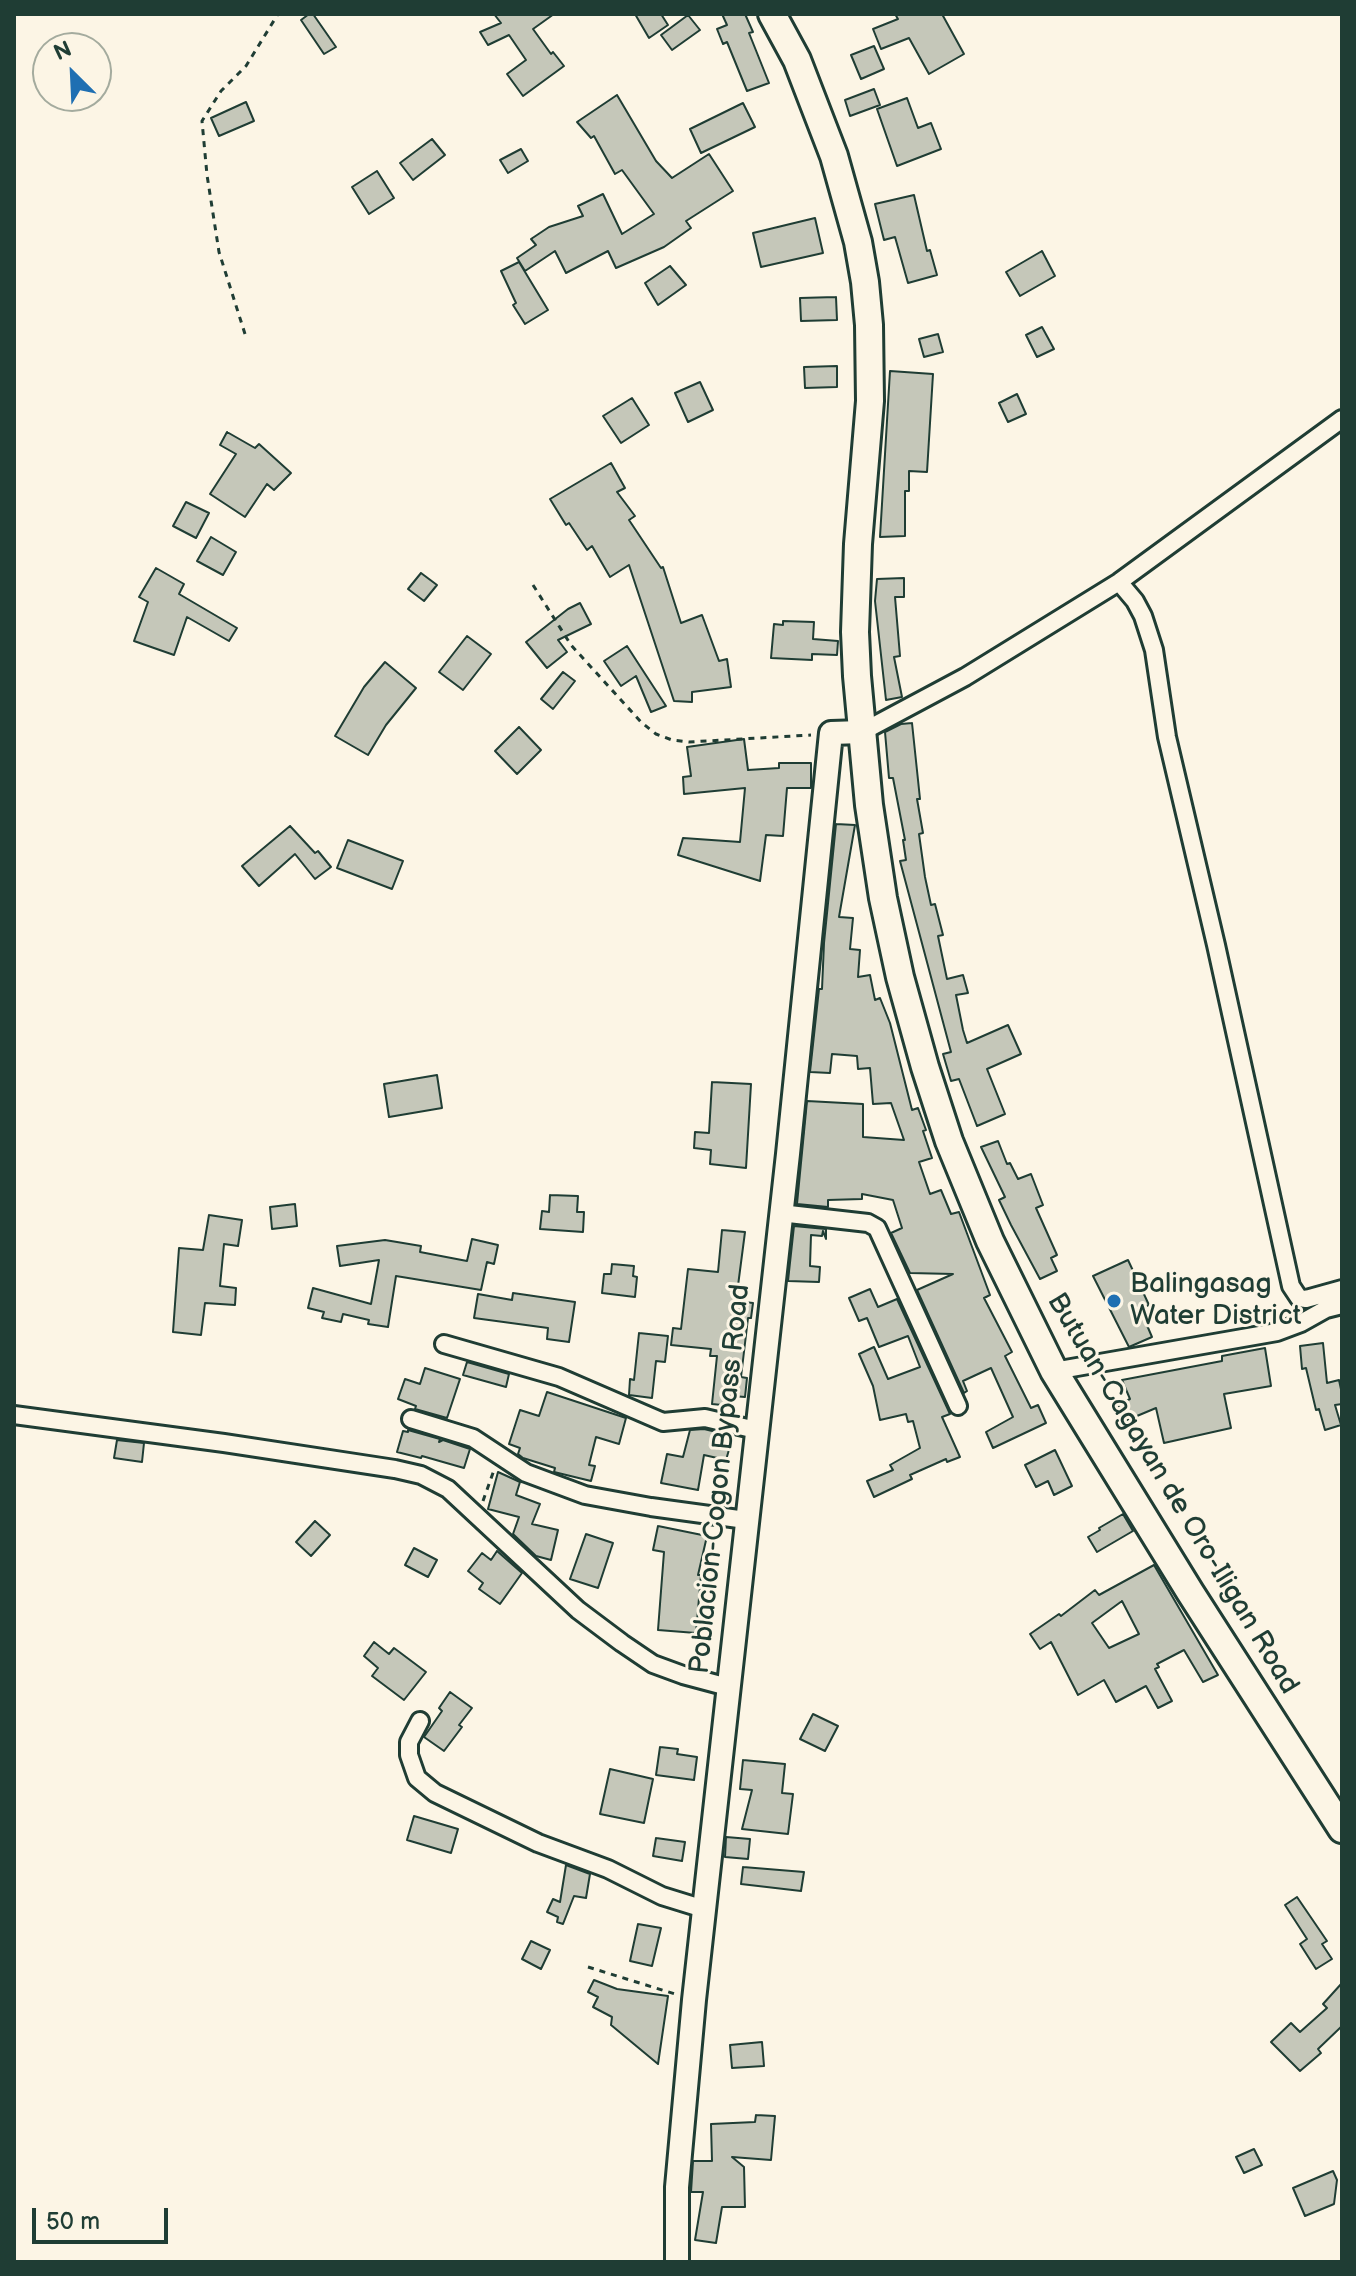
<!DOCTYPE html>
<style>
body{margin:0}
#map{position:relative;width:1356px;height:2276px;overflow:hidden;background:#fcf5e5;font-family:"Balsamiq Sans",sans-serif}
canvas{display:block}
.frame{position:absolute;inset:0;border:16px solid #1f3d34;pointer-events:none}
.north{position:absolute;left:32px;top:32px;width:80px;height:80px;box-sizing:border-box;background:#fcf5e5;border:2px solid #a4ab9e;border-radius:50%;rotate:336deg;font-size:22px;font-weight:700;line-height:32px;text-align:center;color:#1f3d34}
.north::after{content:'';display:block;margin:auto;width:28px;height:36px;background:#1f6fb2;clip-path:polygon(50% 0,100% 100%,50% 72%,0 100%)}
.scale{position:absolute;left:32px;top:2208px;width:136px;height:36px;box-sizing:border-box;border:4px solid #1f3d34;border-top:0;padding-left:10px;font-size:24px;line-height:28px;white-space:nowrap;color:#1f3d34;-webkit-text-stroke:6px #fcf5e5;paint-order:stroke}
</style>
<div id="map">
<canvas width="1356" height="2276"></canvas>
<div class="frame"></div>
<div class="north">N</div>
<div class="scale">50 m</div>
</div>
<script>
const c = document.querySelector('canvas').getContext('2d');
c.lineJoin = 'round';
function fill(path, color) { c.fillStyle = color; c.fill(path, 'evenodd'); }
const toPath = rows => new Path2D(rows.map(r => 'M' + r).join(''));
function strokePath(path, color, width, dash) { c.strokeStyle = color; c.lineWidth = width; c.lineCap = dash ? 'butt' : 'round'; c.setLineDash(dash || []); c.stroke(path); }
function label(font, color, halo, rows, align = 'center') {
  c.font = font + ' "Balsamiq Sans",sans-serif'; c.lineWidth = 6; c.setLineDash([]); c.textBaseline = 'middle'; c.strokeStyle = halo; c.fillStyle = color; for (const [text, x, y, turn = 0] of rows) {
    c.save(); c.translate(x, y); c.rotate((+turn || 0) * Math.PI / 180); c.textAlign = isNaN(turn) ? turn : align; if (halo) c.strokeText(text, 0, 0); c.fillText(text, 0, 0); c.restore();
  }
}
const building = toPath([
 [309,14,313,14,336,47,324,54,301,20,309,14],
 [494,14,554,14,533,29,551,54,553,52,564,66,523,96,507,74,526,60,509,35,488,45,480,32,501,23,494,14],
 [635,14,661,14,668,25,649,38,635,14],
 [722,14,745,14,753,32,749,33,769,83,747,91,727,42,723,44,717,29,727,25,722,14],
 [895,14,942,14,964,54,929,74,909,38,881,49,873,29,898,19,895,14],
 [688,15,700,30,672,50,661,35,688,15],
 [874,46,884,69,861,79,851,55,874,46],
 [874,89,880,105,850,116,845,100,874,89],
 [617,95,656,161,672,178,709,154,733,191,686,221,691,228,664,247,616,268,608,251,566,273,555,251,525,271,517,258,536,245,531,239,549,227,583,216,578,206,603,194,622,234,654,214,622,170,615,174,594,136,591,138,577,122,617,95],
 [907,98,918,128,931,123,941,149,897,166,877,109,907,98],
 [246,102,254,121,219,136,211,118,246,102],
 [743,103,755,127,701,153,690,129,743,103],
 [432,139,445,155,413,180,400,163,432,139],
 [521,149,528,161,508,173,500,160,521,149],
 [377,171,394,198,369,214,352,187,377,171],
 [914,195,927,251,930,250,937,275,908,283,895,237,884,240,875,204,914,195],
 [815,218,823,253,761,267,753,233,815,218],
 [1042,251,1055,276,1020,296,1006,272,1042,251],
 [519,262,548,310,525,324,513,305,516,303,501,271,519,262],
 [670,266,686,285,658,305,645,283,670,266],
 [836,297,837,320,801,321,800,298,836,297],
 [1042,327,1054,349,1037,357,1026,335,1042,327],
 [938,334,943,352,924,357,919,339,938,334],
 [837,366,837,387,805,388,804,367,837,366],
 [890,371,933,374,927,472,909,471,909,491,905,491,905,536,880,537,890,371],
 [700,382,713,410,688,422,675,393,700,382],
 [1017,394,1026,414,1008,422,999,403,1017,394],
 [632,398,649,425,621,443,603,416,632,398],
 [227,432,255,448,259,444,291,473,274,490,267,484,245,517,210,494,236,454,220,445,227,432],
 [611,463,625,488,617,492,635,516,629,520,661,568,663,567,681,623,702,615,719,661,727,659,731,687,692,692,692,702,674,701,629,565,610,577,592,546,587,550,569,523,566,525,550,499,611,463],
 [186,502,209,513,196,538,173,526,186,502],
 [211,537,236,552,223,575,197,561,211,537],
 [156,568,184,584,179,594,237,628,229,641,187,617,174,655,134,641,148,602,139,597,156,568],
 [421,573,437,585,424,601,408,589,421,573],
 [904,578,904,597,895,597,900,656,894,657,902,697,886,700,875,601,877,579,904,578],
 [580,603,591,624,558,640,567,652,547,668,526,642,568,609,580,603],
 [783,621,814,622,813,639,838,641,837,655,812,654,812,660,771,658,774,624,783,625,783,621],
 [467,636,491,654,463,690,439,672,467,636],
 [627,646,638,663,666,706,651,712,636,676,621,686,604,661,627,646],
 [385,662,416,688,386,725,368,755,335,736,364,687,385,662],
 [563,672,575,681,553,709,541,699,563,672],
 [912,723,920,799,917,799,923,833,919,834,925,877,931,905,935,904,943,935,938,936,947,979,963,975,968,993,956,995,963,1030,967,1043,1008,1025,1021,1054,987,1069,1005,1114,977,1126,959,1079,951,1081,943,1054,951,1052,900,861,906,860,903,840,905,840,893,778,889,778,885,732,901,724,912,723],
 [519,727,541,750,517,774,495,751,519,727],
 [744,739,748,770,779,768,779,763,811,763,811,788,787,788,783,836,766,835,760,881,678,855,683,838,740,842,745,788,684,794,683,777,691,776,687,747,744,739],
 [836,824,855,825,839,917,853,918,850,949,860,950,858,977,870,975,875,1000,880,998,890,1023,912,1110,918,1108,926,1130,923,1131,932,1158,919,1162,930,1194,941,1190,951,1214,959,1212,990,1295,984,1298,1012,1352,1005,1356,1031,1408,1038,1405,1046,1423,993,1448,986,1432,1013,1417,991,1368,963,1381,967,1391,964,1393,917,1290,953,1274,910,1273,891,1233,902,1228,893,1200,862,1194,862,1199,828,1200,828,1207,797,1204,807,1101,863,1104,863,1137,904,1140,891,1103,873,1104,870,1068,858,1069,857,1056,832,1054,830,1073,810,1072,819,989,822,989,824,943,836,824],
 [290,826,315,853,318,851,331,867,315,879,295,854,259,886,242,866,290,826],
 [348,840,403,861,392,889,337,868,348,840],
 [437,1075,442,1108,389,1117,384,1084,437,1075],
 [712,1082,751,1084,746,1168,710,1164,711,1150,694,1148,695,1132,709,1133,712,1082],
 [998,1141,1007,1164,1010,1163,1018,1179,1031,1174,1043,1205,1036,1208,1057,1255,1051,1258,1057,1271,1040,1279,1011,1225,999,1200,1005,1197,981,1147,998,1141],
 [550,1195,578,1196,577,1212,584,1212,583,1232,540,1229,542,1211,549,1212,550,1195],
 [295,1204,297,1226,272,1229,270,1207,295,1204],
 [209,1215,242,1220,238,1246,224,1244,220,1286,236,1288,235,1305,205,1303,201,1335,173,1332,179,1248,203,1250,209,1215],
 [794,1226,826,1229,826,1239,823,1231,822,1236,811,1235,810,1266,820,1267,819,1282,788,1281,794,1226],
 [722,1230,745,1232,736,1301,753,1303,751,1318,748,1318,741,1377,747,1378,745,1397,733,1396,732,1406,712,1404,717,1356,710,1356,711,1349,671,1345,673,1328,681,1329,688,1269,718,1272,722,1230],
 [472,1239,498,1245,494,1264,487,1262,481,1290,396,1276,388,1327,368,1324,369,1320,343,1314,341,1322,322,1318,324,1312,308,1308,313,1288,371,1304,379,1260,340,1266,337,1246,385,1240,421,1246,420,1252,467,1261,472,1239],
 [1128,1260,1149,1305,1140,1309,1152,1337,1129,1347,1093,1276,1128,1260],
 [612,1264,634,1266,633,1276,637,1277,635,1297,602,1293,604,1274,611,1274,612,1264],
 [870,1289,878,1307,897,1299,950,1414,942,1417,960,1457,947,1462,946,1459,910,1475,912,1479,874,1497,867,1481,893,1470,890,1465,920,1448,913,1421,908,1422,906,1414,880,1420,873,1386,859,1354,874,1347,888,1379,920,1367,908,1336,879,1347,867,1318,859,1321,849,1298,870,1289],
 [513,1293,575,1302,569,1342,547,1339,548,1328,474,1318,478,1294,512,1300,513,1293],
 [639,1333,668,1336,665,1362,656,1361,652,1398,629,1395,630,1379,634,1380,639,1333],
 [1323,1343,1327,1383,1339,1380,1342,1394,1342,1404,1335,1405,1341,1425,1325,1430,1319,1409,1316,1410,1306,1368,1302,1369,1300,1346,1323,1343],
 [1265,1348,1271,1386,1224,1394,1231,1428,1164,1443,1156,1408,1125,1421,1118,1405,1130,1399,1122,1380,1222,1361,1222,1356,1265,1348],
 [467,1362,509,1374,506,1387,463,1375,467,1362],
 [425,1368,460,1379,447,1418,415,1409,416,1406,398,1399,405,1379,420,1384,425,1368],
 [547,1392,626,1418,619,1444,596,1437,589,1465,595,1466,591,1481,554,1472,555,1468,523,1458,518,1454,520,1448,509,1444,520,1410,539,1416,547,1392],
 [704,1429,733,1436,726,1460,704,1455,698,1490,661,1483,667,1454,683,1457,690,1430,704,1429],
 [408,1430,440,1439,439,1442,443,1440,470,1449,464,1468,422,1456,421,1458,397,1452,403,1431,408,1432,408,1430],
 [117,1440,144,1443,142,1462,114,1458,117,1440],
 [1055,1450,1072,1486,1054,1495,1048,1481,1036,1487,1025,1465,1055,1450],
 [498,1472,520,1482,516,1495,540,1504,532,1524,558,1530,551,1560,536,1556,513,1534,519,1517,488,1509,498,1472],
 [1123,1514,1133,1531,1097,1552,1088,1537,1100,1530,1099,1528,1123,1514],
 [315,1521,330,1535,311,1556,296,1542,315,1521],
 [658,1526,707,1536,698,1575,701,1575,696,1633,658,1630,664,1552,653,1550,658,1526],
 [586,1534,613,1543,598,1588,570,1579,586,1534],
 [414,1548,437,1560,428,1577,405,1565,414,1548],
 [497,1551,522,1573,500,1604,479,1589,483,1583,468,1571,482,1553,491,1560,497,1551],
 [1154,1565,1218,1675,1203,1682,1184,1650,1157,1664,1159,1667,1155,1669,1172,1701,1158,1708,1146,1686,1116,1702,1104,1680,1078,1695,1051,1642,1040,1649,1030,1634,1059,1614,1061,1616,1095,1590,1099,1595,1154,1565],
 [1122,1601,1139,1634,1109,1648,1092,1623,1122,1601],
 [374,1642,389,1654,394,1648,426,1672,404,1700,372,1676,378,1668,364,1656,374,1642],
 [450,1692,472,1708,459,1725,462,1727,444,1751,424,1737,442,1711,439,1708,450,1692],
 [813,1714,838,1726,825,1751,800,1739,813,1714],
 [660,1747,678,1749,677,1754,697,1757,694,1780,656,1775,660,1747],
 [743,1760,785,1764,782,1793,793,1794,788,1834,742,1829,752,1790,740,1789,743,1760],
 [610,1769,653,1779,644,1823,600,1814,610,1769],
 [414,1816,458,1829,451,1853,407,1840,414,1816],
 [726,1837,750,1839,748,1859,725,1857,726,1837],
 [656,1838,685,1842,682,1861,653,1856,656,1838],
 [566,1865,590,1874,586,1898,574,1896,563,1924,557,1922,558,1917,547,1912,553,1899,560,1902,566,1865],
 [743,1867,804,1872,801,1891,741,1884,743,1867],
 [1297,1897,1327,1941,1322,1944,1332,1959,1316,1969,1300,1944,1307,1939,1285,1905,1297,1897],
 [638,1924,661,1928,652,1966,630,1961,638,1924],
 [531,1941,550,1950,541,1969,522,1959,531,1941],
 [594,1980,617,1989,668,1996,658,2064,611,2025,612,2017,593,2007,598,1997,588,1992,594,1980],
 [1342,1983,1342,2026,1318,2049,1321,2053,1300,2071,1271,2042,1291,2023,1300,2032,1327,2008,1323,2004,1342,1983],
 [762,2042,764,2066,732,2068,730,2045,762,2042],
 [756,2115,775,2116,771,2160,732,2157,744,2167,745,2207,722,2207,716,2243,695,2240,703,2192,691,2192,693,2161,712,2161,711,2124,755,2122,756,2115],
 [1254,2149,1262,2165,1244,2173,1236,2157,1254,2149],
 [1333,2171,1337,2180,1334,2204,1305,2216,1293,2188,1333,2171]
]);
const path = toPath([
 [245,334,219,252,207,175,202,121,221,91,246,66,278,14],
 [533,585,571,645,641,722,656,734,672,740,689,742,811,735],
 [483,1501,494,1470],
 [588,1967,675,1994]
]);
const minor = toPath([
 [1119,582,1135,601,1143,616,1154,650,1167,737,1216,945,1291,1286,1299,1298,1306,1299,1342,1289],
 [862,732,965,677,1119,582,1342,419],
 [780,1213,868,1223,877,1228,958,1406],
 [444,1344,559,1377,663,1422,705,1418,756,1430],
 [1054,1371,1277,1332,1301,1323,1326,1309,1342,1305],
 [14,1415,224,1443,395,1469,421,1475,448,1489,578,1610,622,1643,653,1664,683,1675,728,1687],
 [411,1419,473,1438,526,1473,585,1495,651,1507,746,1520],
 [420,1721,409,1742,409,1755,417,1778,435,1793,538,1843,608,1869,662,1896,704,1909]
]);
const secondary = toPath([
 [677,2262,677,2187,694,2000,788,1154,831,733,862,732]
]);
const trunk = toPath([
 [772,14,797,60,834,156,858,242,865,282,869,325,870,401,858,544,855,632,857,676,869,805,883,898,900,977,925,1067,949,1141,990,1241,1054,1371,1190,1592,1342,1829]
]);
const markers = [
 [1114,1301,8,"#1f6fb2"]
];
const poiNames = [
 ["Balingasag",1130,1285],
 ["Water District",1130,1317]
];
const streetNames = [
 ["Poblacion-Cogon Bypass Road",721,1479,-84],
 ["Butuan-Cagayan de Oro-Iligan Road",1172,1494,59]
];
fill(building, '#c5c7b9');
strokePath(building, '#1f3d34', 2);
strokePath(minor, '#1f3d34', 22);
strokePath(secondary, '#1f3d34', 28);
strokePath(trunk, '#1f3d34', 32);
strokePath(path, '#1f3d34', 3, [6, 6]);
strokePath(minor, '#fcf5e5', 16);
strokePath(secondary, '#fcf5e5', 22);
strokePath(trunk, '#fcf5e5', 26);
for (const [x, y, r, color] of markers) { const dot = new Path2D(); dot.arc(x, y, r, 0, 2 * Math.PI); c.fillStyle = color; c.fill(dot); strokePath(dot, '#fcf5e5', 3); }
label('28px', '#1f3d34', '#fcf5e5', poiNames, 'left');
label('28px', '#1f3d34', '#fcf5e5', streetNames);
</script>
